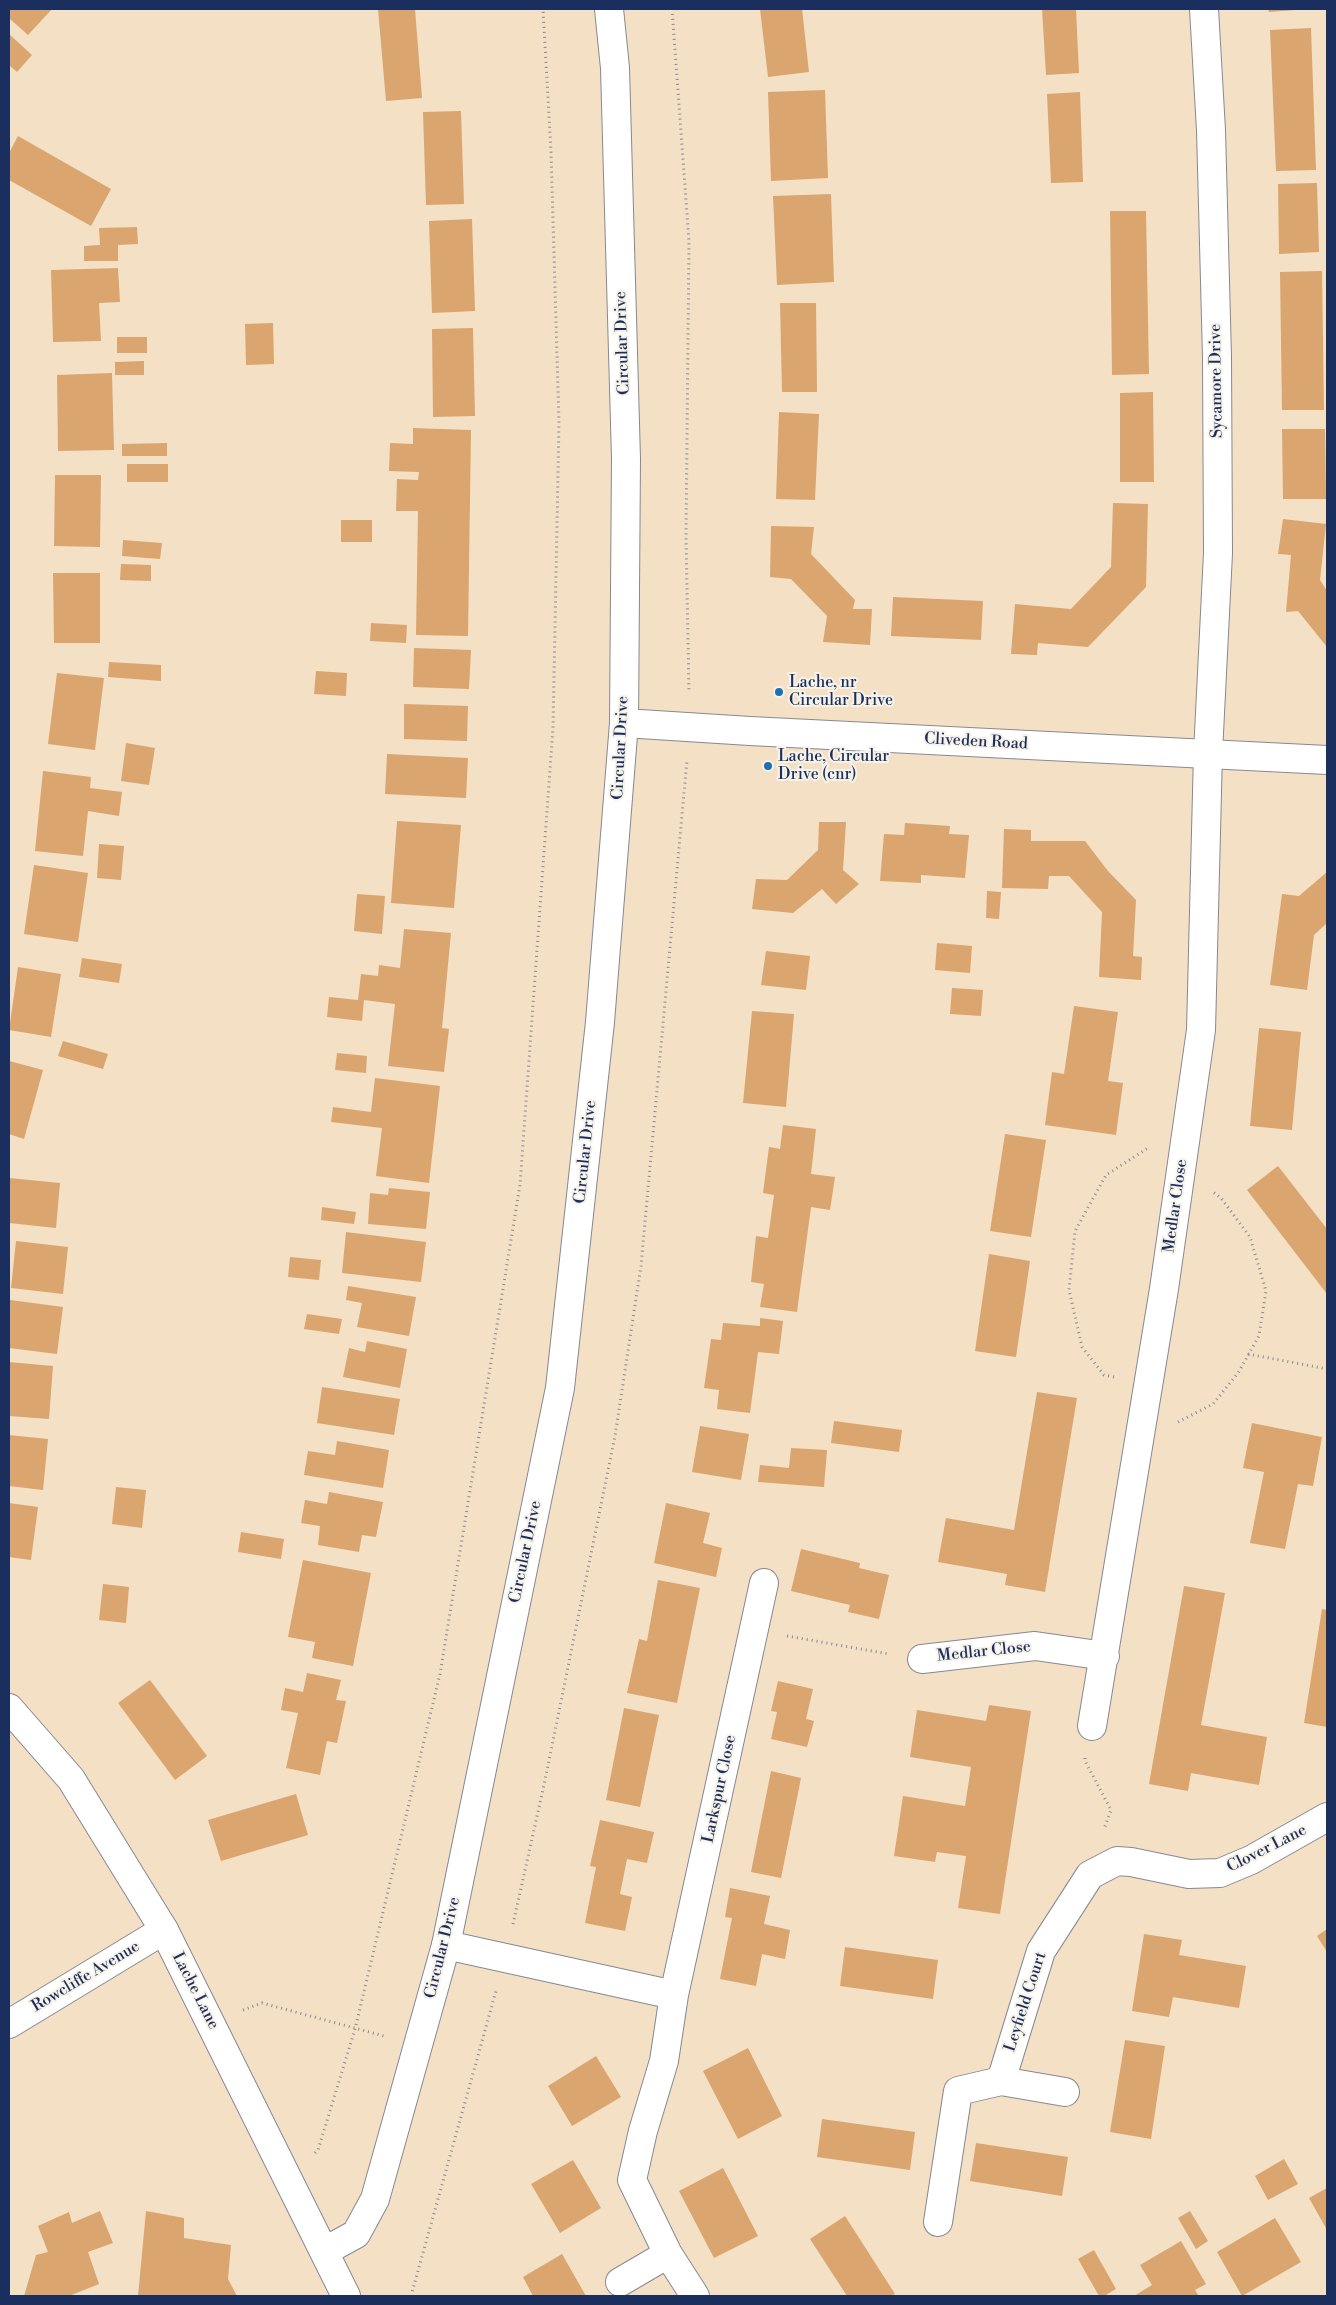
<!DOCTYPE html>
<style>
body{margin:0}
#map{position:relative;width:1336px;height:2305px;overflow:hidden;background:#f4e0c5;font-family:"Libre Bodoni",serif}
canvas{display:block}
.frame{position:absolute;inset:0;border:10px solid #1b2f5e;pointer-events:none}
</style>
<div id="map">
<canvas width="1336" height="2305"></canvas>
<div class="frame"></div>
</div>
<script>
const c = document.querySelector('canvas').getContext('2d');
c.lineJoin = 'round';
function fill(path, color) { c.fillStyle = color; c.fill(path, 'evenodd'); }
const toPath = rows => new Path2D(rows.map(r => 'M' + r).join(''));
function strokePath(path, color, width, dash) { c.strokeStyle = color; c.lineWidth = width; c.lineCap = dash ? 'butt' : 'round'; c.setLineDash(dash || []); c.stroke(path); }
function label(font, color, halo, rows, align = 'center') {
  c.font = font + ' "Libre Bodoni",serif'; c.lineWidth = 4; c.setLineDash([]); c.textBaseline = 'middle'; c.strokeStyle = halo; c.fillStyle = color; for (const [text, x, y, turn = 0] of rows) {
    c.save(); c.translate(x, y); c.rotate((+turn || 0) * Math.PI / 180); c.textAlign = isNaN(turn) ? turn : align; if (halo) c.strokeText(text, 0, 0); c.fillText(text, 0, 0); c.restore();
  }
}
const building = toPath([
 [9,9,52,9,28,35,9,18],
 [378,9,415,9,422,98,386,101],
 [760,9,802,9,809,72,768,77],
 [1042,9,1076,9,1079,73,1046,75],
 [1268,9,1296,9,1296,10,1269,12],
 [1311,28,1316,170,1276,171,1270,30],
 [9,34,32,55,17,72,9,65],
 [825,90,828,178,771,181,768,92],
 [1080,92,1083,182,1051,183,1047,94],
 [461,111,464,204,426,205,423,112],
 [18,136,111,189,91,226,9,180,9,153],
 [1317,183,1319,252,1279,254,1278,184],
 [831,194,834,282,777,285,773,196],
 [1110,211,1146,211,1149,374,1112,375],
 [472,219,475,311,432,313,429,221],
 [137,227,138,244,118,245,118,261,84,261,84,246,100,245,99,228],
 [118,268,120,302,99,303,101,341,53,342,51,270],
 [1322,271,1324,410,1282,410,1280,272],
 [780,303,816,303,817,392,782,392],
 [273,323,274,364,246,365,245,324],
 [473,328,475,416,433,417,432,329],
 [117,337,147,337,147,353,117,353],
 [144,361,144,375,115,375,115,362],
 [112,373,114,450,58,451,57,375],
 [1153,392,1154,482,1120,482,1120,393],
 [779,412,819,414,815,500,776,499],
 [413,428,471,430,468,636,416,635,418,511,396,511,397,479,418,480,419,472,389,471,390,443,413,444],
 [1282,429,1325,429,1326,499,1283,499],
 [167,443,167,456,122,456,122,444],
 [127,464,168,464,168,482,127,482],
 [55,475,101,475,100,547,54,546],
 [1113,503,1148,504,1146,587,1088,647,1038,643,1037,655,1011,654,1015,604,1071,609,1111,567],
 [1283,519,1326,524,1320,580,1327,591,1327,647,1298,611,1286,612,1291,555,1278,554],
 [341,520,372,520,372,542,341,542],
 [771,526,814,527,811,554,855,600,853,609,872,609,870,645,823,642,827,616,791,579,770,577],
 [123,540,162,543,160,559,122,556],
 [121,564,151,565,151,581,120,580],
 [53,573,100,573,100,643,54,643],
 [893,597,983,601,981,640,891,636],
 [371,623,407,625,406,643,370,641],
 [414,648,471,650,469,689,413,687],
 [109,662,161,665,161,681,108,677],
 [316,671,347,673,346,696,314,694],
 [57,673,104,678,95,750,48,744],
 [404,704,468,706,467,741,404,739],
 [126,743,155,748,149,785,121,781],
 [387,754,468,758,466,798,385,794],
 [43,771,91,777,90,788,122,792,119,816,88,811,83,856,35,851],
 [397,821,461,825,454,908,391,903],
 [819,822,846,822,843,870,859,884,836,904,822,889,793,913,752,909,756,879,787,880,818,850],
 [905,823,950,826,949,834,969,835,965,878,921,875,921,883,880,881,884,834,904,835],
 [1004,829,1031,830,1031,841,1085,841,1108,871,1136,900,1133,956,1142,957,1141,980,1099,977,1102,912,1069,876,1049,876,1048,889,1002,888],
 [99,844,124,846,121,880,97,878],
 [34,865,88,873,78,942,24,934],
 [1327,872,1327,923,1314,935,1307,990,1270,985,1282,894,1299,896],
 [987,891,1001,892,999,919,986,918],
 [357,894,385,896,382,934,354,931],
 [404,929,451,933,442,1028,449,1029,444,1072,388,1066,395,1004,364,1000,362,1021,327,1017,329,997,358,1000,361,974,378,976,379,965,400,968],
 [937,943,972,946,970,973,935,970],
 [766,951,810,956,806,990,761,985],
 [82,958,122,964,119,983,79,977],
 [18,967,61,974,51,1037,9,1030],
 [952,988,983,990,981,1016,950,1014],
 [1074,1006,1118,1012,1108,1081,1123,1083,1116,1135,1045,1125,1052,1072,1064,1074],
 [752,1011,794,1014,786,1107,743,1103],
 [1259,1028,1301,1032,1292,1130,1250,1126],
 [63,1041,108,1054,103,1069,58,1056],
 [337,1053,367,1056,366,1073,335,1070],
 [9,1061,43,1070,24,1139,9,1134],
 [375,1078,440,1086,429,1183,376,1176,382,1128,331,1122,333,1107,371,1112],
 [783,1125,816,1129,811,1174,835,1177,830,1210,811,1207,797,1312,760,1307,764,1284,751,1282,756,1236,768,1238,774,1195,763,1193,769,1147,780,1149],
 [1005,1134,1046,1140,1031,1237,990,1231],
 [1278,1166,1327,1229,1327,1294,1247,1190],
 [9,1178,60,1183,56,1228,9,1223],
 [389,1188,430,1192,426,1229,368,1224,370,1193,388,1195],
 [322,1207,356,1212,354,1224,321,1220],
 [346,1232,426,1242,421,1282,342,1273],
 [16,1241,68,1247,63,1294,11,1288],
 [989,1254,1030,1261,1016,1357,975,1351],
 [290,1257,321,1260,319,1280,288,1277],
 [348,1286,416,1297,409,1336,357,1327,362,1303,346,1300],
 [10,1300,63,1307,57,1354,9,1348],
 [307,1314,342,1319,339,1334,304,1329],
 [760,1318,783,1321,779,1354,758,1352,750,1413,717,1409,719,1390,704,1388,711,1339,721,1340,723,1323,760,1326],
 [367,1341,407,1349,400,1388,343,1377,349,1348,365,1352],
 [9,1362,53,1366,49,1419,9,1416],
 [322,1387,400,1399,394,1435,317,1423],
 [1037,1392,1077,1398,1045,1592,1005,1585,1007,1574,938,1562,946,1518,1014,1530],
 [834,1421,902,1430,899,1452,831,1443],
 [1252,1423,1322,1437,1313,1486,1298,1484,1285,1549,1250,1543,1264,1472,1243,1468],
 [700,1426,749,1434,741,1480,692,1472],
 [9,1435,48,1439,43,1490,9,1486],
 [337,1441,389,1450,383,1488,304,1475,308,1451,335,1455],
 [791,1448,827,1450,824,1487,758,1482,760,1465,789,1468],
 [116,1487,146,1490,142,1528,112,1524],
 [329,1492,383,1502,376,1537,362,1535,359,1552,318,1545,320,1526,301,1523,305,1500,327,1504],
 [9,1503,38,1507,31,1560,9,1557],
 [666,1503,710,1513,703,1543,722,1548,716,1577,654,1563],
 [241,1532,284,1539,281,1559,238,1552],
 [801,1549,860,1563,859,1568,889,1575,879,1619,848,1612,850,1605,791,1591],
 [303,1560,371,1573,353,1666,312,1658,315,1642,288,1637],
 [658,1580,700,1588,677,1703,627,1693,639,1639,647,1641],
 [103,1584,129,1587,126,1623,99,1620],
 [1184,1586,1225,1593,1201,1725,1267,1737,1259,1785,1191,1773,1188,1791,1149,1784],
 [1322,1609,1327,1610,1327,1727,1304,1723],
 [307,1673,341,1680,336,1700,346,1701,337,1743,327,1741,320,1775,286,1768,298,1713,281,1710,285,1688,303,1692],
 [150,1680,207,1756,175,1780,118,1703],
 [778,1681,813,1689,806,1719,814,1721,807,1747,771,1739,777,1712,771,1711],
 [989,1705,1031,1711,1000,1914,958,1908,966,1856,937,1852,935,1862,894,1856,903,1796,965,1806,971,1767,910,1757,917,1710,986,1721],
 [624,1708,659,1715,640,1807,606,1800],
 [771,1771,801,1778,781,1878,751,1872],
 [296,1794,308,1835,221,1861,208,1820],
 [600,1820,654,1832,647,1863,627,1859,620,1894,632,1897,625,1931,585,1923,596,1867,590,1866],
 [730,1888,770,1896,764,1924,790,1930,785,1959,762,1954,756,1986,720,1979,732,1918,725,1917],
 [1327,1929,1327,1952,1317,1936],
 [1144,1934,1182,1940,1179,1955,1246,1966,1239,2008,1173,1997,1169,2017,1132,2011],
 [845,1947,938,1960,933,1999,840,1986],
 [1125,2040,1165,2046,1151,2139,1110,2132],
 [748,2048,782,2116,738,2139,703,2071],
 [596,2056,621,2097,572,2126,548,2086],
 [822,2119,915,2132,910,2170,817,2157],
 [976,2143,1068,2157,1062,2196,970,2181],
 [1284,2159,1298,2184,1268,2200,1255,2176],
 [573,2160,601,2208,560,2233,531,2184],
 [723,2168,758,2236,714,2258,679,2191],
 [1327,2188,1327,2230,1309,2198],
 [100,2211,113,2243,88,2252,99,2284,69,2296,24,2296,36,2255,48,2252,38,2226,69,2212,72,2223],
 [146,2211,184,2218,184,2238,231,2245,228,2279,237,2296,138,2296],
 [1190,2211,1208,2241,1196,2249,1178,2218],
 [845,2216,895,2294,891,2296,847,2296,810,2239],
 [1275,2218,1301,2262,1242,2296,1217,2252],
 [1181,2241,1206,2284,1195,2290,1199,2296,1134,2296,1152,2285,1140,2265],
 [1094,2250,1116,2289,1104,2296,1099,2296,1078,2259],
 [562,2254,586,2296,533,2296,523,2277]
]);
const path = toPath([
 [672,9,689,241,686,538,689,692],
 [1248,1354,1327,1369],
 [1114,1377,1104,1375,1082,1347,1069,1290,1075,1231,1106,1175,1148,1148],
 [1178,1422,1213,1404,1238,1373,1259,1336,1266,1291,1250,1237,1221,1198,1212,1191],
 [787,1636,889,1654],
 [1085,1758,1085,1761,1111,1810,1104,1829],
 [513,1924,544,1785,615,1436,641,1266,687,760],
 [243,2010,262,2003,384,2036],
 [315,2153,318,2150,355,2029,440,1674,520,1185,553,728,559,423,551,152,543,9],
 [411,2296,496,1991]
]);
const street = toPath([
 [922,1659,1035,1646,1105,1656],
 [1092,1726,1164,1289,1201,1030,1208,753,1218,553,1217,357,1211,130,1204,9],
 [446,1945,674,1995,764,1583],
 [674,1995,664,2061,643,2131,632,2180,668,2254,695,2296],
 [9,2024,164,1930],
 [1001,2081,1065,2092],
 [938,2222,958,2091,1001,2081,1041,1951,1090,1875,1117,1861,1131,1862,1189,1874,1220,1873,1251,1860,1327,1817],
 [620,2282,668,2254]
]);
const secondary = toPath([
 [624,723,750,731,1327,760],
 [9,1708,71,1779,164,1930,346,2296],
 [325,2251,356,2234,375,2199,446,1945,560,1388,600,1022,624,723,626,459,615,68,609,9]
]);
const markers = [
 [779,692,5,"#1f6fb2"],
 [768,766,5,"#1f6fb2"]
];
const streetNames = [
 ["Circular Drive",623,343,-92],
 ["Sycamore Drive",1217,381,-91],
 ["Cliveden Road",976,742,3],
 ["Circular Drive",621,748,-87],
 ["Circular Drive",586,1152,-84],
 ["Medlar Close",1176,1206,-82],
 ["Circular Drive",526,1552,-78],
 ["Medlar Close",984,1652,-6],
 ["Larkspur Close",720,1789,-78],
 ["Clover Lane",1267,1849,-27],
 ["Circular Drive",443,1948,-76],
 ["Rowcliffe Avenue",86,1977,-31],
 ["Lache Lane",195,1991,63],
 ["Leyfield Court",1026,2002,-72]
];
const poiNames = [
 ["Lache, nr",789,683],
 ["Circular Drive",789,701],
 ["Lache, Circular",778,757],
 ["Drive (cnr)",778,775]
];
fill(building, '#daa56f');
strokePath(street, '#888892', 30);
strokePath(secondary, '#888892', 30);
strokePath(path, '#888892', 3, [1, 4]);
strokePath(street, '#fff', 28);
strokePath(secondary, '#fff', 28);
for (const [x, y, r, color] of markers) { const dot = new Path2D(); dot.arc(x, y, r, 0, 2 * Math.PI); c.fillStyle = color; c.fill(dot); strokePath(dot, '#f7f3e8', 2); }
label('16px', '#1b2f5e', '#f7f3e8', streetNames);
label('16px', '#1b2f5e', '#f7f3e8', poiNames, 'left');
</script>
